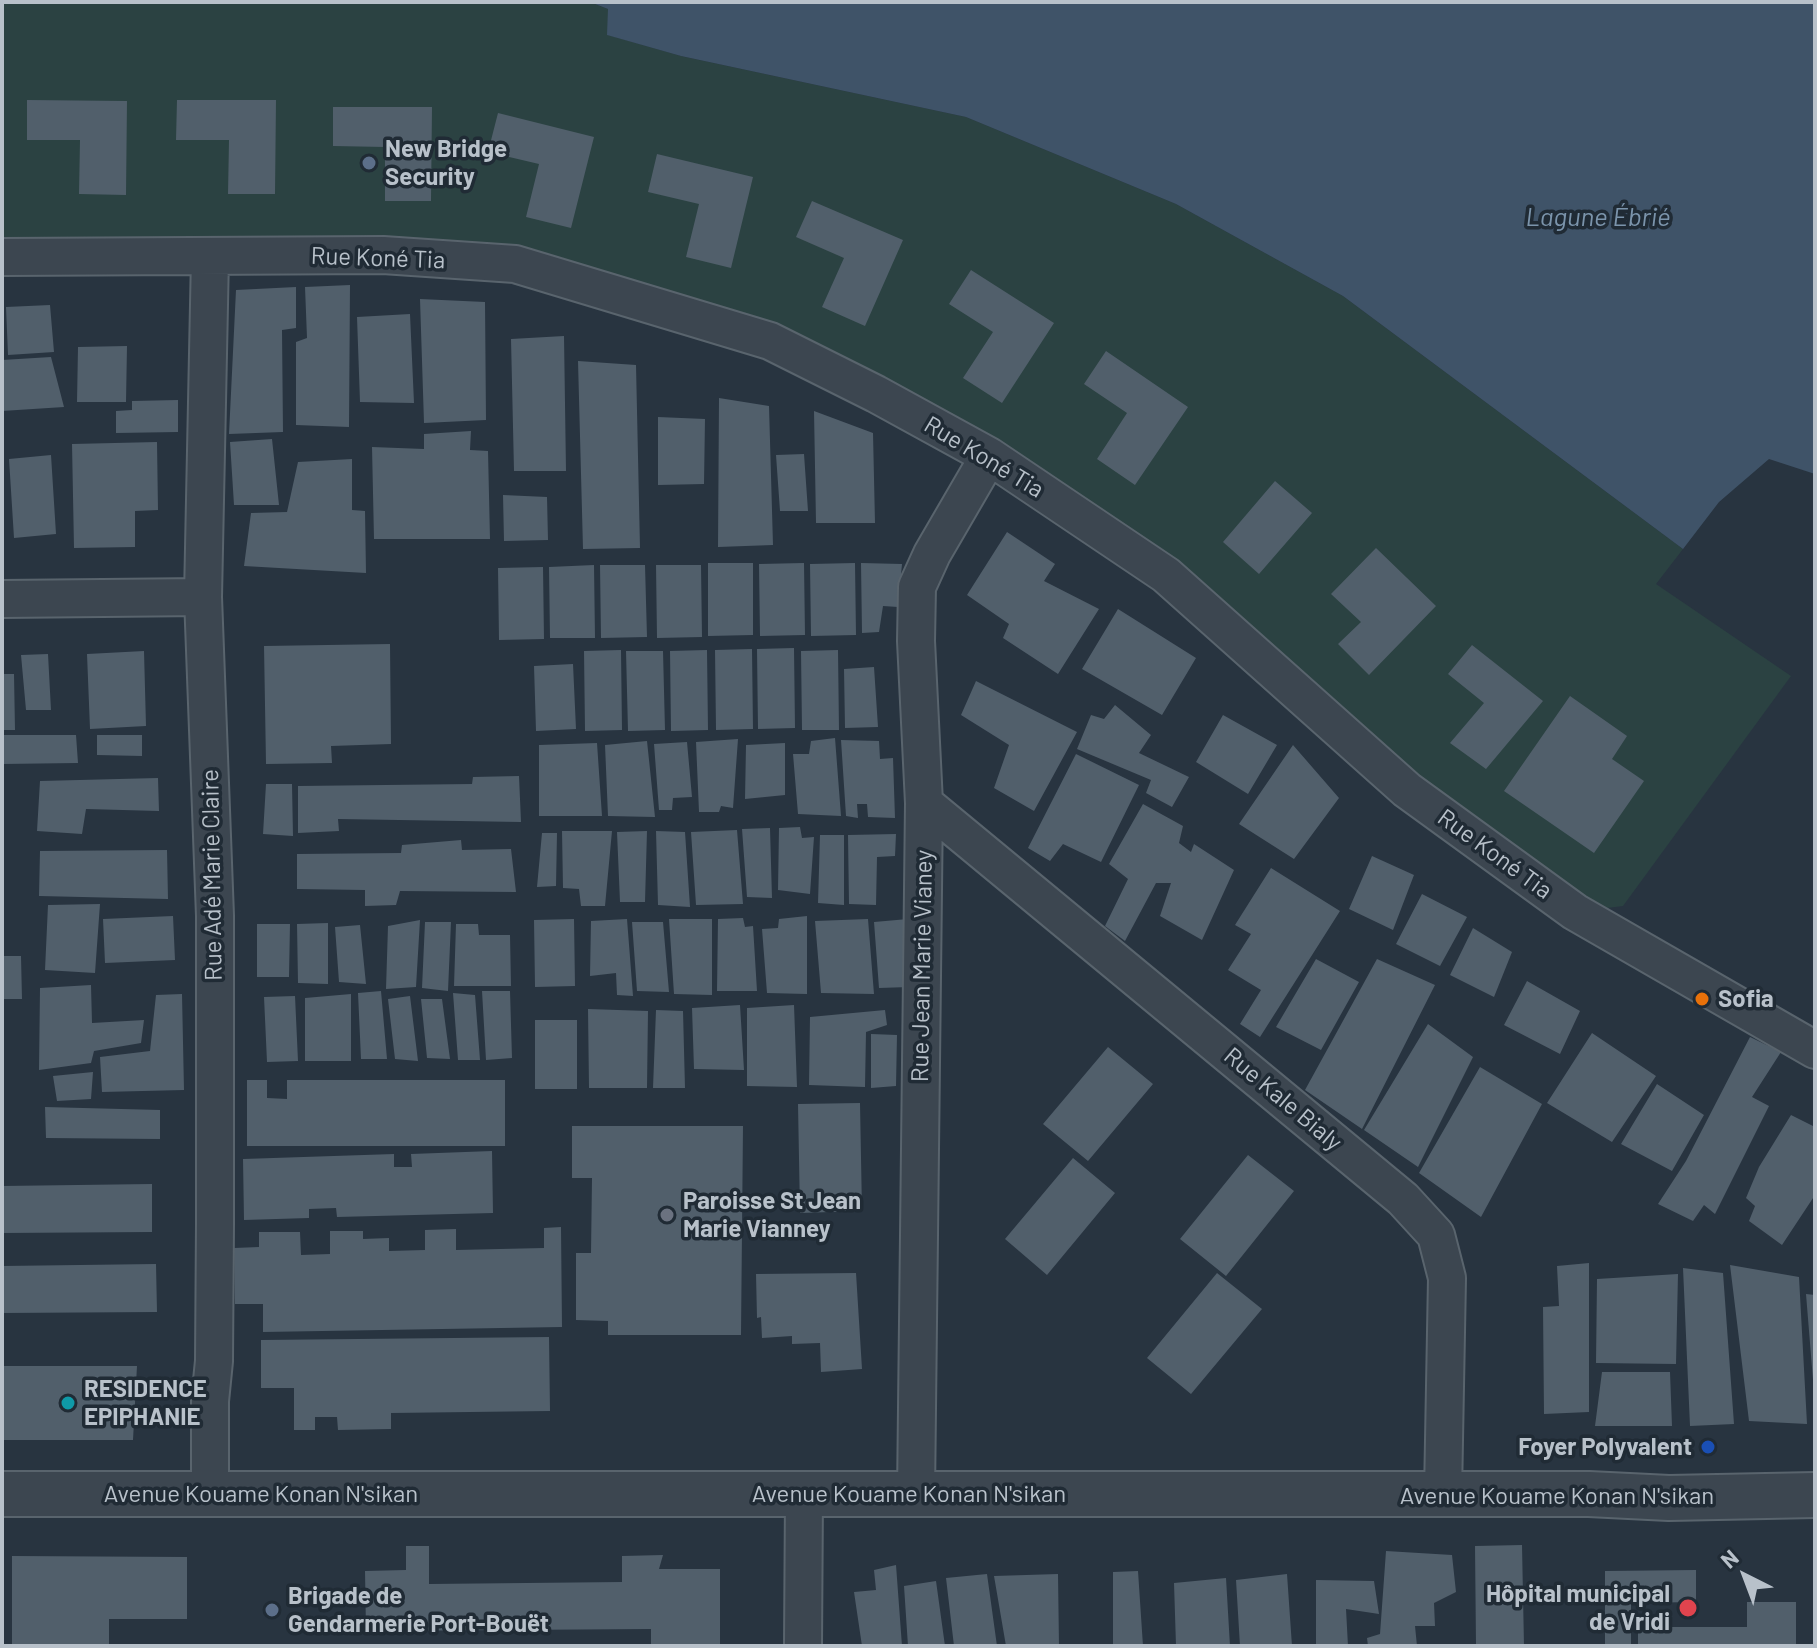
<!DOCTYPE html>
<meta charset="utf-8">
<style>
body{margin:0}
#map{position:relative;width:1817px;height:1648px;overflow:hidden;background:#283440;font-family:Barlow,sans-serif}
canvas{display:block}
.frame{position:absolute;inset:0;border:4px solid #b8c1ca;pointer-events:none}
.north{position:absolute;left:1705px;top:1536px;width:80px;height:80px;-webkit-text-stroke:6px #202b35;paint-order:stroke;rotate:318deg;font-size:22px;font-weight:700;line-height:32px;text-align:center;color:#b8c1ca}
.north::after{content:'';display:block;margin:auto;width:28px;height:36px;background:#b8c1ca;clip-path:polygon(50% 0,100% 100%,50% 72%,0 100%)}
</style>
<div id="map">
<canvas width="1817" height="1648"></canvas>
<div class="frame"></div>
<div class="north">N</div>
</div>
<script>
const c = document.querySelector('canvas').getContext('2d');
c.lineJoin = 'round';
function fill(path, color) { c.fillStyle = color; c.fill(path, 'evenodd'); }
const toPath = rows => new Path2D(rows.map(r => 'M' + r).join(''));
function strokePath(path, color, width, dash) { c.strokeStyle = color; c.lineWidth = width; c.lineCap = dash ? 'butt' : 'round'; c.setLineDash(dash || []); c.stroke(path); }
function label(font, color, halo, rows, align = 'center') {
  c.font = font + ' Barlow,sans-serif'; c.lineWidth = 7; c.setLineDash([]); c.textBaseline = 'middle'; c.strokeStyle = halo; c.fillStyle = color; for (const [text, x, y, turn = 0] of rows) {
    c.save(); c.translate(x, y); c.rotate((+turn || 0) * Math.PI / 180); c.textAlign = isNaN(turn) ? turn : align; if (halo) c.strokeText(text, 0, 0); c.fillText(text, 0, 0); c.restore();
  }
}
const green = toPath([
 [2,2,590,2,608,9,608,35,681,56,966,117,1176,204,1343,296,1683,549,1656,584,1791,676,1623,906,1575,912,1166,575,770,341,515,264,2,257]
]);
const water = toPath([
 [590,2,1815,2,1815,474,1769,459,1719,502,1683,549,1343,296,1176,204,966,117,681,56,607,35,608,9]
]);
const building = toPath([
 [27,100,127,101,126,195,79,194,80,140,27,140],
 [177,100,276,100,275,194,228,194,229,140,176,140],
 [333,107,432,107,431,201,385,201,385,147,333,146],
 [498,113,594,137,571,228,526,217,539,164,488,152],
 [657,154,753,177,731,268,686,257,699,204,648,192],
 [812,201,903,240,865,326,822,307,844,258,796,237],
 [971,270,1054,323,1002,403,963,378,993,332,949,304],
 [350,285,349,427,296,425,296,342,307,338,305,287],
 [296,287,296,328,282,330,283,432,229,434,236,290],
 [420,299,485,302,486,420,424,423],
 [50,305,54,352,8,355,6,307],
 [410,314,414,403,360,402,357,317],
 [564,336,566,471,514,471,511,339],
 [127,346,126,402,77,402,78,347],
 [1106,351,1188,407,1135,485,1097,459,1127,413,1084,384],
 [51,357,64,407,2,411,2,360],
 [578,361,636,365,640,548,583,549],
 [719,398,769,406,773,545,718,547],
 [178,400,178,432,116,433,116,411,132,410,132,401],
 [814,411,873,433,875,523,816,523],
 [658,417,705,419,704,484,658,485],
 [471,431,470,450,488,451,490,539,374,539,372,447,424,449,424,434],
 [272,439,279,505,234,505,230,442],
 [157,442,158,510,135,511,135,547,74,548,72,444],
 [804,454,808,511,780,511,776,455],
 [51,455,56,534,14,538,9,459],
 [352,459,352,510,365,511,366,573,244,566,251,513,287,512,298,462],
 [1275,481,1312,513,1259,574,1223,542],
 [503,495,547,497,548,540,504,541],
 [1007,532,1055,564,1044,581,1099,609,1058,674,1003,638,1009,624,967,595],
 [1376,548,1436,606,1369,675,1338,644,1361,622,1331,594],
 [708,563,753,563,753,635,708,636],
 [804,563,805,635,760,636,759,564],
 [855,563,856,635,811,636,810,564],
 [861,563,902,564,898,607,883,606,879,632,862,633],
 [594,565,595,638,550,638,549,567],
 [600,565,645,565,647,637,601,638],
 [656,565,701,565,702,637,657,638],
 [543,567,544,639,499,640,498,568],
 [1118,609,1196,658,1162,715,1082,669],
 [390,644,391,744,331,746,332,763,266,764,264,646],
 [1472,645,1543,701,1486,769,1450,743,1484,703,1448,674],
 [794,648,795,728,758,729,757,649],
 [752,649,753,729,716,730,715,650],
 [621,650,622,730,585,731,584,651],
 [707,650,708,730,671,731,670,651],
 [838,650,839,730,802,730,801,651],
 [144,651,146,726,90,729,87,654],
 [626,651,663,651,665,730,628,731],
 [48,654,51,710,26,710,21,655],
 [573,664,576,729,536,731,534,666],
 [874,667,878,727,845,728,844,669],
 [2,674,14,674,15,730,2,730],
 [976,681,1077,732,1034,811,994,788,1009,745,961,715],
 [1570,696,1627,736,1612,759,1644,781,1594,853,1504,791],
 [1115,705,1151,735,1139,753,1189,777,1172,807,1146,793,1151,780,1077,749,1091,715,1104,719],
 [1223,715,1277,745,1248,794,1196,762],
 [2,735,76,735,78,763,2,764],
 [97,735,142,735,142,756,97,755],
 [835,738,841,816,798,814,793,754,809,754,811,741],
 [738,739,733,808,721,806,719,812,699,812,696,742],
 [841,740,879,741,880,759,893,758,895,818,868,817,867,804,857,804,858,818,846,816],
 [647,741,655,817,608,816,605,745],
 [687,742,692,797,673,798,672,810,659,810,654,744],
 [597,743,602,816,539,816,539,745],
 [785,743,785,795,745,799,746,745],
 [1293,745,1339,798,1294,859,1239,824],
 [1076,754,1139,785,1101,862,1063,844,1050,861,1028,848],
 [519,776,521,822,338,819,339,831,298,833,298,786,472,784,473,777],
 [158,778,159,811,86,809,82,834,37,831,40,781],
 [266,784,292,784,293,836,263,834],
 [1143,804,1183,826,1179,843,1191,852,1194,844,1234,870,1202,940,1160,916,1171,883,1156,883,1125,941,1105,926,1128,879,1109,864],
 [800,827,802,838,814,837,810,894,778,890,779,828],
 [770,828,772,898,747,897,742,829],
 [737,830,743,904,696,905,691,832],
 [562,831,612,831,605,906,581,906,579,889,563,888],
 [647,831,645,902,620,902,617,832],
 [656,831,685,832,690,907,658,905],
 [542,833,557,833,556,886,537,887],
 [896,834,895,856,877,857,876,905,849,904,848,835],
 [820,835,844,835,844,905,818,903],
 [461,840,462,850,511,849,516,892,400,891,396,905,365,906,365,890,297,889,297,854,401,853,402,845],
 [167,850,168,899,39,896,40,851],
 [1372,856,1414,875,1393,930,1349,909],
 [1271,868,1340,911,1260,1037,1240,1024,1261,990,1228,970,1251,934,1235,925],
 [1422,894,1467,917,1440,966,1396,944],
 [100,904,95,973,45,970,48,905],
 [173,916,175,960,105,963,103,919],
 [807,916,807,994,767,993,762,929,778,928,779,919],
 [743,918,745,927,753,926,757,991,717,991,718,919],
 [574,919,575,986,535,987,534,920],
 [627,919,633,996,617,995,616,973,590,976,591,921],
 [669,919,712,919,712,995,674,994],
 [868,919,874,994,821,993,815,921],
 [908,919,909,987,879,988,874,922],
 [420,920,416,987,386,989,388,926],
 [425,922,451,922,448,991,422,988],
 [632,922,663,922,669,992,637,991],
 [328,923,328,984,298,983,297,924],
 [257,924,290,924,289,977,257,977],
 [456,924,478,924,479,935,510,935,511,986,454,986],
 [360,925,366,984,339,982,335,927],
 [1473,928,1512,952,1494,997,1450,975],
 [2,956,21,956,22,999,2,999],
 [1316,959,1359,982,1321,1050,1276,1027],
 [1377,959,1435,985,1362,1129,1305,1090],
 [1527,981,1580,1011,1560,1054,1504,1025],
 [91,985,92,1023,144,1020,141,1043,94,1051,91,1063,39,1070,40,988],
 [381,991,387,1059,361,1059,358,993],
 [482,991,510,991,512,1058,486,1060],
 [453,993,475,995,480,1060,458,1060],
 [182,994,184,1090,102,1092,100,1057,150,1051,156,995],
 [351,994,351,1061,305,1061,305,998],
 [295,996,298,1061,267,1062,264,997],
 [410,996,418,1061,395,1059,388,999],
 [421,999,442,999,450,1059,427,1058],
 [740,1005,744,1070,694,1069,692,1008],
 [794,1005,797,1087,747,1086,747,1008],
 [588,1009,648,1011,647,1088,589,1088],
 [656,1010,683,1011,685,1088,653,1088],
 [885,1010,887,1025,866,1032,865,1087,809,1085,810,1017],
 [535,1020,577,1020,577,1089,535,1089],
 [1428,1024,1473,1057,1418,1167,1364,1130],
 [1592,1033,1656,1076,1612,1142,1547,1103],
 [871,1034,897,1035,896,1086,871,1088],
 [1750,1037,1781,1052,1752,1097,1769,1106,1715,1214,1704,1205,1693,1221,1658,1204,1686,1161],
 [1108,1047,1153,1084,1088,1161,1043,1124],
 [1480,1067,1542,1104,1481,1217,1419,1173],
 [93,1072,91,1099,57,1101,53,1076],
 [247,1080,267,1080,267,1098,287,1099,287,1080,505,1080,505,1146,247,1146],
 [1657,1084,1704,1115,1672,1171,1621,1144],
 [860,1103,862,1211,800,1213,798,1104],
 [45,1107,160,1110,160,1139,46,1138],
 [1791,1115,1815,1127,1815,1195,1782,1245,1749,1221,1755,1206,1746,1198,1759,1167],
 [572,1126,743,1126,741,1335,608,1335,608,1321,576,1320,576,1253,591,1253,592,1178,572,1178],
 [492,1151,493,1213,337,1217,336,1208,309,1209,309,1218,244,1220,243,1159,394,1154,394,1167,412,1167,411,1154],
 [1248,1155,1294,1191,1226,1276,1180,1239],
 [1073,1158,1115,1193,1047,1275,1005,1239],
 [152,1184,152,1232,2,1233,2,1186],
 [561,1227,562,1327,263,1332,263,1304,235,1304,234,1248,259,1247,259,1232,300,1232,301,1255,330,1254,330,1231,363,1231,363,1239,389,1238,389,1251,425,1250,425,1230,456,1229,456,1250,544,1248,544,1228],
 [1589,1263,1589,1412,1544,1414,1543,1307,1559,1306,1557,1266],
 [156,1264,157,1312,2,1313,2,1266],
 [1730,1265,1799,1277,1807,1424,1749,1421],
 [1683,1268,1723,1273,1734,1424,1690,1426],
 [856,1273,862,1369,821,1372,820,1343,792,1344,792,1336,762,1338,761,1317,757,1318,756,1274],
 [1217,1273,1262,1309,1191,1394,1147,1358],
 [1678,1274,1676,1364,1596,1363,1597,1279],
 [1806,1294,1815,1295,1815,1380,1813,1380],
 [549,1337,550,1411,391,1413,391,1429,338,1430,337,1417,315,1417,315,1430,294,1430,294,1388,261,1388,261,1340],
 [2,1366,137,1366,133,1440,2,1440],
 [1602,1372,1670,1372,1672,1426,1595,1426],
 [1522,1545,1524,1646,1476,1646,1475,1546],
 [406,1546,429,1546,429,1584,622,1582,622,1556,663,1555,659,1569,720,1569,720,1646,651,1646,651,1629,366,1631,365,1571,406,1570],
 [1386,1551,1452,1555,1456,1592,1434,1603,1435,1626,1415,1626,1417,1646,1368,1646,1367,1638,1380,1634],
 [12,1556,187,1557,187,1619,109,1619,109,1646,12,1646],
 [896,1565,902,1646,862,1646,854,1592,876,1590,874,1570],
 [1696,1570,1696,1602,1631,1603,1631,1646,1605,1646,1605,1571],
 [1138,1571,1143,1646,1113,1646,1113,1572],
 [987,1574,997,1646,954,1646,946,1578],
 [1058,1574,1059,1646,1006,1646,994,1576],
 [1287,1574,1292,1646,1240,1646,1236,1580],
 [1226,1578,1230,1646,1176,1646,1174,1583],
 [1316,1580,1374,1581,1379,1614,1346,1609,1348,1646,1316,1646],
 [936,1581,945,1646,908,1646,904,1586],
 [1747,1602,1796,1602,1796,1646,1638,1646,1638,1627,1747,1627]
]);
const minor = toPath([
 [210,256,203,597,215,916,215,1224,214,1361,210,1401,210,1495],
 [2,257,383,255,515,264,770,341,876,394,989,456,1166,575,1407,790,1575,912,1815,1050],
 [2,599,203,597],
 [924,803,1403,1199,1436,1235,1447,1278,1443,1494],
 [916,1494,924,803,916,641,917,587,932,554,989,456],
 [803,1646,804,1494]
]);
const tertiary = toPath([
 [2,1494,1589,1494,1669,1498,1815,1495]
]);
const markers = [
 [369,163,8,"#5c6f8a"],
 [1702,999,8,"#e8710a"],
 [667,1215,8,"#6b7280"],
 [68,1403,8,"#0f9aa8"],
 [1708,1447,8,"#1a4fb4"],
 [1688,1608,10,"#e0444e"],
 [272,1610,8,"#5c6f8a"]
];
const poiNames = [
 ["New Bridge",385,149],
 ["Security",385,177],
 ["Sofia",1718,999],
 ["Paroisse St Jean",683,1201],
 ["Marie Vianney",683,1229],
 ["RESIDENCE",84,1389],
 ["EPIPHANIE",84,1417],
 ["Foyer Polyvalent",1692,1447,"right"],
 ["Hôpital municipal",1670,1594,"right"],
 ["de Vridi",1670,1622,"right"],
 ["Brigade de",288,1596],
 ["Gendarmerie Port-Bouët",288,1624]
];
const streetNames = [
 ["Rue Koné Tia",378,258,2],
 ["Rue Koné Tia",984,457,31],
 ["Rue Koné Tia",1495,854,36],
 ["Rue Adé Marie Claire",212,875,-91],
 ["Rue Jean Marie Vianey",922,966,-89],
 ["Rue Kale Bialy",1283,1099,40],
 ["Avenue Kouame Konan N'sikan",261,1494],
 ["Avenue Kouame Konan N'sikan",909,1494],
 ["Avenue Kouame Konan N'sikan",1557,1496]
];
const waterNames = [
 ["Lagune Ébrié",1598,217]
];
fill(green, '#2b4242');
fill(water, '#3f5368');
fill(building, '#515f6b');
strokePath(minor, '#59646d', 40);
strokePath(tertiary, '#59646d', 48);
strokePath(minor, '#3c4650', 36);
strokePath(tertiary, '#3c4650', 44);
for (const [x, y, r, color] of markers) { const dot = new Path2D(); dot.arc(x, y, r, 0, 2 * Math.PI); c.fillStyle = color; c.fill(dot); strokePath(dot, '#202b35', 3); }
label('bold 24px', '#b8c1ca', '#202b35', poiNames, 'left');
label('24px', '#b8c1ca', '#202b35', streetNames);
label('italic 26px', '#7b94ab', '#202b35', waterNames);
</script>
